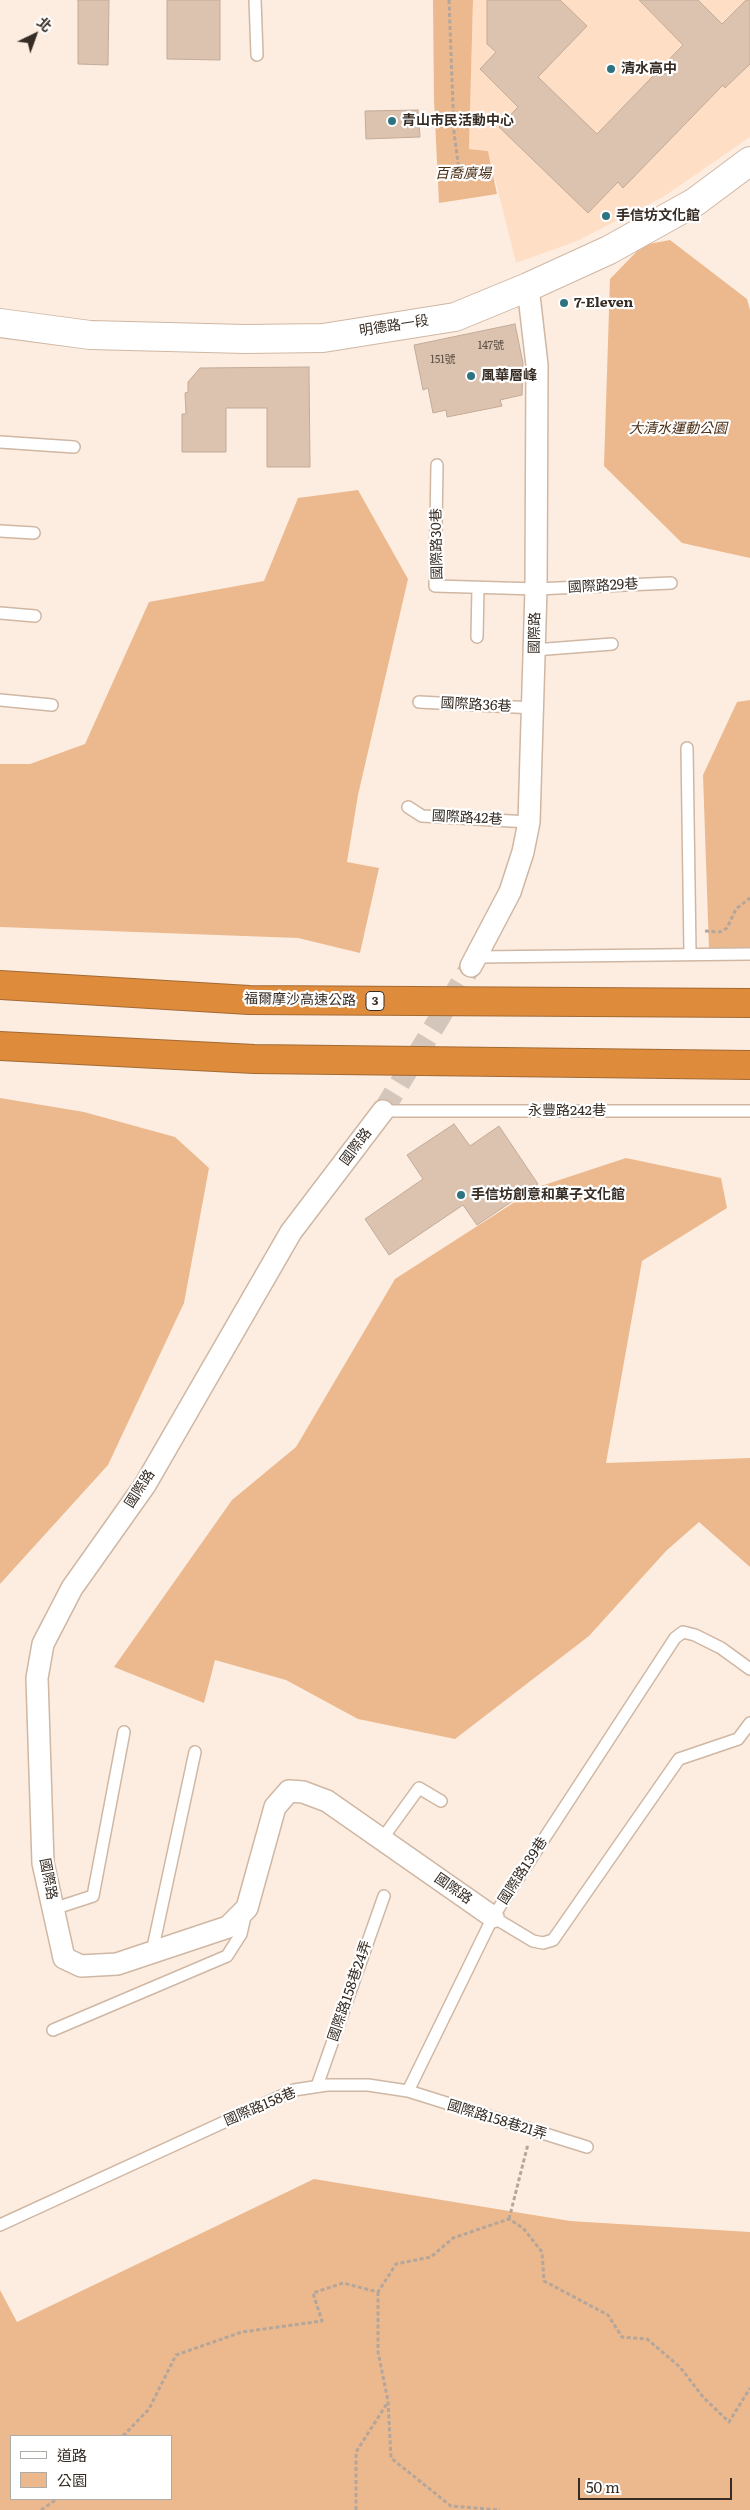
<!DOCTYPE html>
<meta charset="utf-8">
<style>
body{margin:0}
#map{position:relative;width:750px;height:2510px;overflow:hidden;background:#fdede1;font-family:Literata,"Noto Sans TC",serif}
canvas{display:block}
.legend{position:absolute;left:10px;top:2435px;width:162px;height:65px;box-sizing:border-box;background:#fff;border:1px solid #afaba7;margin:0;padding:6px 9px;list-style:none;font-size:15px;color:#362c24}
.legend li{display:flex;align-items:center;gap:10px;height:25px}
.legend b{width:25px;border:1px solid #afaba7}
.north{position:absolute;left:10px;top:10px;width:50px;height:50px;-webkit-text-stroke:4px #fff;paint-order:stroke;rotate:42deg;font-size:14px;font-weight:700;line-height:20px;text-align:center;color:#362c24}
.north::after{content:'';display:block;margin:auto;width:18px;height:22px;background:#362c24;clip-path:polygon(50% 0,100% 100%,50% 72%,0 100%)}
.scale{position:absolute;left:578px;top:2478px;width:154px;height:22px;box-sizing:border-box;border:2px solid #362c24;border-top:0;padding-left:6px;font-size:15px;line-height:18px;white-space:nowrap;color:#362c24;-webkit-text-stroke:4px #fff;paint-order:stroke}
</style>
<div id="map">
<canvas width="750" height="2510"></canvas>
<ul class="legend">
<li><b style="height:6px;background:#fff"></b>道路</li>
<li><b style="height:14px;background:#ecb98e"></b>公園</li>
</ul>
<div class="north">北</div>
<div class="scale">50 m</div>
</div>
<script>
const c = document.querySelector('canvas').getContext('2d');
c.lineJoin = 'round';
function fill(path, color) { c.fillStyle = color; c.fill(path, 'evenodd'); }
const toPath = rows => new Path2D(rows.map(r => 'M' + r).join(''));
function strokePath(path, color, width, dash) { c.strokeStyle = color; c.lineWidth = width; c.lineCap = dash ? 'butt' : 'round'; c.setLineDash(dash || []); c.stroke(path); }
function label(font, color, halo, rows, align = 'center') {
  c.font = font + ' Literata,"Noto Sans TC",serif'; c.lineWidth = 4.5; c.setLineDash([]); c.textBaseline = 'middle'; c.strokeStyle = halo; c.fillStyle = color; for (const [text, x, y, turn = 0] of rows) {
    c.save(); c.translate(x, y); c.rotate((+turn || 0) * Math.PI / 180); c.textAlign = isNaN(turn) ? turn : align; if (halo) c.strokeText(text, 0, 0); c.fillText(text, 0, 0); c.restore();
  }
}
const built = toPath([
 [473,0,750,0,750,137,663,197,577,241,516,263,488,151,469,149]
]);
const green = toPath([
 [433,0,473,0,469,149,488,151,497,194,439,203,434,100],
 [670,240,747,299,750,310,750,558,682,543,604,466,610,279,643,245],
 [358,490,408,579,358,795,347,862,379,868,360,953,298,938,0,927,0,764,30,764,85,744,149,602,264,581,298,498],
 [750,700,750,950,709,949,703,775,737,702],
 [0,1098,84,1112,175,1137,209,1168,184,1303,108,1465,0,1584],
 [626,1158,721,1178,727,1208,642,1261,606,1463,750,1458,750,1567,699,1522,666,1551,589,1636,455,1739,358,1719,286,1680,215,1660,204,1703,114,1667,232,1500,296,1447,395,1279,538,1187],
 [314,2179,570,2221,750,2232,750,2510,0,2510,0,2290,17,2322],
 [11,2436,171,2436,171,2499,11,2499]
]);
const building = toPath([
 [78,0,109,0,108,65,78,64,78,0],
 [167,0,220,0,220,60,167,59,167,0],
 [487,0,560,0,587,26,538,77,597,134,683,45,639,0,698,0,722,24,746,0,750,0,750,64,725,88,723,85,623,188,618,182,588,213,499,127,518,107,480,69,496,52,487,44,487,0],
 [418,110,420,137,366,139,365,111,418,110],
 [515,324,523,363,522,395,500,400,502,406,447,417,446,410,433,413,428,388,423,390,414,345,515,324],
 [309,367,310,467,267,467,267,408,226,408,226,452,182,452,182,414,186,414,185,393,188,392,188,382,200,368,309,367],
 [454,1124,470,1146,499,1126,538,1184,477,1225,463,1205,389,1255,365,1219,423,1179,407,1155,454,1124]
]);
const streetTunnel = toPath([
 [383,1111,471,966]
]);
const path = toPath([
 [449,0,454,132,460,178],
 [705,931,720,932,727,928,736,909,750,898],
 [509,2219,528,2144],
 [378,2292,378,2352,388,2401,391,2458,451,2506,500,2510],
 [123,2436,149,2409,176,2355,242,2332,322,2321,313,2293,343,2283,378,2292,396,2264,431,2257,453,2238,509,2219,523,2228,542,2252,544,2281,608,2315,622,2337,647,2339,680,2367,703,2397,729,2422,750,2388],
 [41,2510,57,2499],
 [356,2510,356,2452,388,2402]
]);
const lane = toPath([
 [255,0,257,55],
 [0,442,74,447],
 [437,465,435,586,536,589,671,583],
 [0,531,34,533],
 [0,613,35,616],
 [477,637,478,588],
 [534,650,612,644],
 [0,700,52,705],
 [419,702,534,708],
 [687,748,690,953],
 [408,807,422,816,529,822],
 [477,957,750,954],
 [383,1111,750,1111],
 [382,1839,419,1788,441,1801],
 [53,1909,93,1896,124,1732],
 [493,1917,533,1941,543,1943,553,1940,679,1759,738,1739,750,1723],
 [152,1952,195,1752],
 [53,2030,227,1956,241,1934,246,1912],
 [317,2086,384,1896],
 [408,2091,587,2147],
 [0,2225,294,2090,327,2085,368,2085,408,2091,493,1917,675,1638,683,1632,695,1635,721,1648,750,1669]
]);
const street = toPath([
 [471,966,510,892,523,852,529,822,536,589,537,365,528,287],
 [383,1111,291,1232,145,1485,72,1588,43,1644,37,1678,43,1863,64,1958,81,1966,117,1964,228,1927,247,1908,275,1807,289,1791,303,1792,327,1801,493,1917]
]);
const secondary = toPath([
 [0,323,90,335,245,339,323,338,455,317,528,287,609,250,695,202,750,161]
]);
const highway = toPath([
 [0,985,249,1000,750,1003],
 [0,1046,254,1059,750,1065]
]);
const markers = [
 [611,69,5,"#2d7480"],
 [392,121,5,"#2d7480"],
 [606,216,5,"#2d7480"],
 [564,303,5,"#2d7480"],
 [471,376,5,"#2d7480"],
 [461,1195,5,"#2d7480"]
];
const numberNames = [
 ["147號",491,346],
 ["151號",443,360]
];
const shields = [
 [375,1001,18]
];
const shieldNames = [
 ["3",375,1001]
];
const poiNames = [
 ["清水高中",621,69],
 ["青山市民活動中心",402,121],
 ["手信坊文化館",616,216],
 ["7-Eleven",574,303],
 ["風華層峰",481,376],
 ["手信坊創意和菓子文化館",471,1195]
];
const parkNames = [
 ["百喬廣場",463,174],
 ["大清水運動公園",678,429]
];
const streetNames = [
 ["明德路一段",394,326,-9],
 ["國際路30巷",437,544,-91],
 ["國際路29巷",603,586,-3],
 ["國際路",535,633,-89],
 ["國際路36巷",476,705,3],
 ["國際路42巷",467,818,3],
 ["福爾摩沙高速公路",300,1000,1],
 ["永豐路242巷",567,1111],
 ["國際路",356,1147,-53],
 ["國際路",140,1489,-57],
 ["國際路139巷",523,1871,-57],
 ["國際路",48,1879,79],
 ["國際路",453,1889,35],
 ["國際路158巷24弄",350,1991,-71],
 ["國際路158巷",260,2107,-23],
 ["國際路158巷21弄",497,2120,17]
];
fill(built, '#fedec5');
fill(green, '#ecb98e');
fill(building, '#dcc3af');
strokePath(building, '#c3ab98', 1);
strokePath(streetTunnel, '#d5c6bb', 21, [21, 11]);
strokePath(lane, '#cfb7a3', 14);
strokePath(street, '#cfb7a3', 24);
strokePath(secondary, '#cfb7a3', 30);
strokePath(highway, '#a36a34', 30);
strokePath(path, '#b4a69b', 3, [4, 2.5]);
strokePath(lane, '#fff', 11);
strokePath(street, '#fff', 21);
strokePath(secondary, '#fff', 28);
strokePath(highway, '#de8b3c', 28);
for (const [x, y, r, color] of markers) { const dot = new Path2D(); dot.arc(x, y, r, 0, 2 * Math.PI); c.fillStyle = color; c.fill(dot); strokePath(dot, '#fff', 2); }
label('11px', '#605247', null, numberNames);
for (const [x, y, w] of shields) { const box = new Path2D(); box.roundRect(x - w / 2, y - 9.5, w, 19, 4); c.fillStyle = '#fff'; c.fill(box); strokePath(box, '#362c24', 1); }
label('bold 12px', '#362c24', null, shieldNames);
label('bold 14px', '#362c24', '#fff', poiNames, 'left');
label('italic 14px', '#4a2d12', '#fff', parkNames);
label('14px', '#362c24', '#fff', streetNames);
</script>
